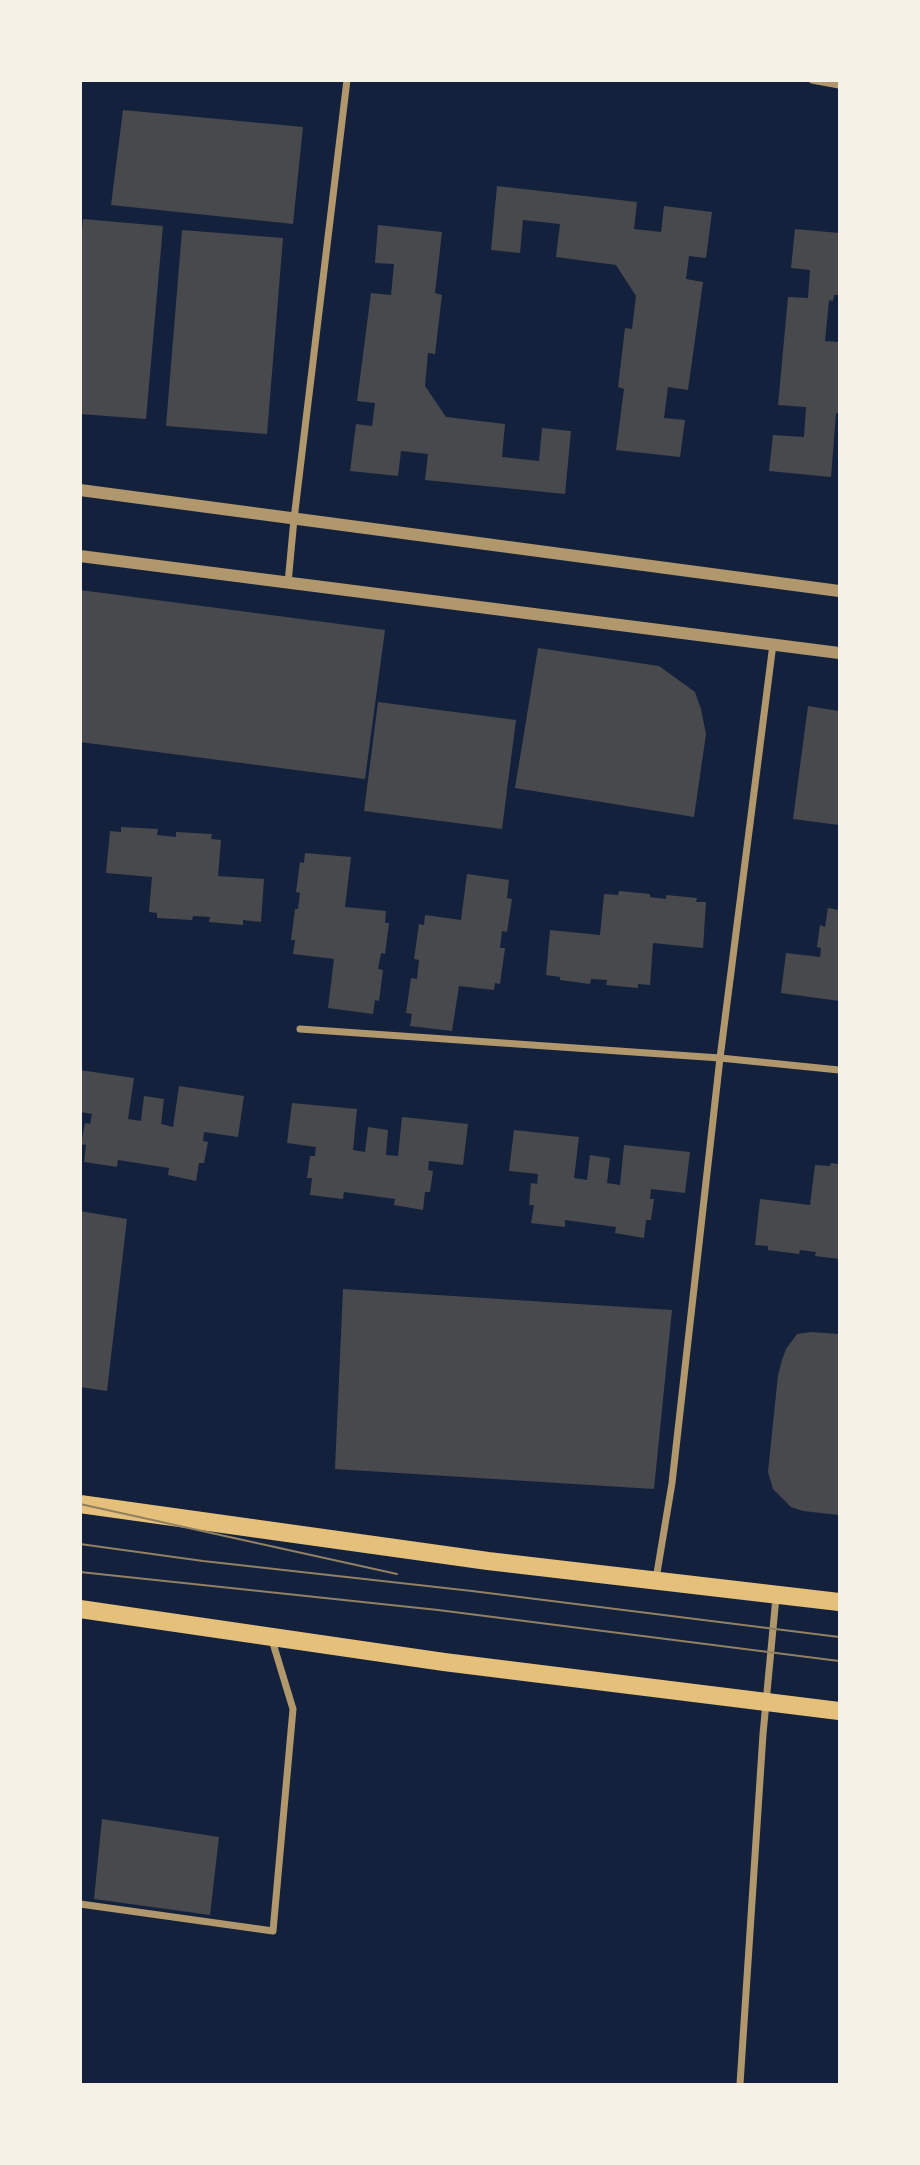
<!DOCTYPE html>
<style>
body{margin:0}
#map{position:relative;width:920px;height:2165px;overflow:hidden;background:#14213d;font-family:Raleway,sans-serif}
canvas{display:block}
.frame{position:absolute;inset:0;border:82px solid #f6f1e7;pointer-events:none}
</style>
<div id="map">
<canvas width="920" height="2165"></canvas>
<div class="frame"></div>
</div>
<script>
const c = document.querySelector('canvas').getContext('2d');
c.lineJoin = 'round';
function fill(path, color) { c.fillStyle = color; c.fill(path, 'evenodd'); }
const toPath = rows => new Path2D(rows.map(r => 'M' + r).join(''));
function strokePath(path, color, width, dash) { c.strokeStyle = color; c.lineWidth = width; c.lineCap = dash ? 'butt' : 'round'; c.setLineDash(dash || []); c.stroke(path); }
const building = toPath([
 [123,110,303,127,293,224,111,205],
 [497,186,637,202,634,229,661,232,664,206,712,212,706,258,689,256,686,279,703,282,688,390,668,387,664,418,685,420,680,457,616,450,624,389,618,387,625,328,632,329,636,296,616,265,556,257,560,224,523,220,520,253,491,250],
 [83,219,163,226,146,419,80,414,80,252],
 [378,225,442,232,435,293,442,295,435,354,428,353,425,386,446,417,505,424,502,457,539,461,542,428,571,431,565,494,425,480,428,454,401,451,398,476,350,471,356,424,372,426,375,403,357,401,371,293,391,295,394,264,375,263],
 [795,229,839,233,839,295,834,295,833,301,829,300,825,341,839,342,839,413,836,413,831,477,769,471,773,435,804,437,806,407,778,405,788,297,808,298,810,270,791,268],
 [182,230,283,238,267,434,166,426],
 [80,590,385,630,365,779,80,742],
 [538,648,659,666,695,692,701,709,706,734,694,817,515,788],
 [378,702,516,720,502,829,364,811],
 [808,706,839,711,839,825,793,819],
 [121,827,158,829,157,835,176,837,176,832,212,834,211,839,221,840,218,876,264,879,261,922,243,920,243,925,209,922,210,917,193,916,192,920,157,918,157,913,149,912,152,877,106,873,110,831,121,832],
 [305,853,351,857,345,907,386,911,385,923,389,923,385,954,381,953,378,969,383,970,379,1001,375,1000,373,1014,328,1008,334,959,293,954,295,940,291,940,295,909,298,909,300,893,296,892,300,862,304,863],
 [467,874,509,880,507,898,512,899,507,932,502,931,500,948,505,948,500,984,495,983,494,990,459,986,452,1031,410,1026,412,1014,406,1013,411,978,417,979,419,960,414,959,419,924,424,925,425,915,461,920],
 [619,891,650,894,650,897,666,899,666,895,697,898,696,902,706,902,703,948,653,943,650,985,638,984,638,988,606,985,607,980,591,979,590,984,560,980,560,977,546,975,550,930,600,935,604,894,618,895],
 [828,908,839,910,839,1001,781,993,786,953,820,957,821,948,817,947,820,925,825,927],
 [80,1070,134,1078,128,1119,141,1121,144,1096,164,1099,161,1124,173,1127,179,1086,244,1096,238,1137,204,1132,203,1141,208,1142,204,1163,199,1163,196,1181,168,1175,169,1168,118,1160,117,1167,84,1162,86,1145,81,1144,85,1123,90,1124,92,1114,80,1112],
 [292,1103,357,1109,353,1150,365,1152,368,1127,388,1130,386,1155,398,1156,402,1117,468,1124,463,1165,429,1161,428,1170,433,1171,430,1192,425,1192,423,1210,394,1205,395,1199,344,1192,343,1199,310,1195,312,1178,307,1178,310,1156,315,1156,316,1147,287,1143],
 [514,1130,579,1137,574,1178,587,1180,590,1155,610,1158,607,1183,620,1185,624,1145,690,1152,685,1193,651,1189,650,1199,654,1199,651,1220,646,1220,644,1238,615,1233,616,1227,565,1220,565,1227,531,1223,534,1205,529,1205,531,1183,537,1184,538,1174,509,1171],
 [831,1163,839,1164,839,1259,815,1256,816,1252,800,1250,799,1254,768,1250,768,1246,755,1245,760,1199,810,1205,815,1165,830,1166],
 [80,1211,127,1219,107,1391,80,1387],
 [343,1289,672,1310,654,1489,335,1469],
 [811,1332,839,1334,839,1515,803,1511,791,1507,773,1489,768,1472,778,1375,782,1360,786,1349,797,1334],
 [102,1819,219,1837,210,1915,94,1899]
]);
const minor = toPath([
 [812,80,839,85],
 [288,583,294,519,347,80],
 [300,1029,720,1058,839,1070],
 [656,1579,672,1483,720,1058,773,644],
 [80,1904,273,1931,293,1709,272,1640],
 [740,2084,763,1734,776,1597]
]);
const tertiary = toPath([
 [80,490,839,591],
 [80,556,839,653]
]);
const primary = toPath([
 [80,1504,488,1561,839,1602],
 [80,1609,444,1662,839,1711]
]);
const tram = toPath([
 [80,1504,397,1574],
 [80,1544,203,1561,472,1591,839,1637],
 [80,1572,438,1610,839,1661]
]);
fill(building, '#48494c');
strokePath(minor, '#b1986c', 7);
strokePath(tertiary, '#b1986c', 12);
strokePath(primary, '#e5c07b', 18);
strokePath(tram, '#918062', 2);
</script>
